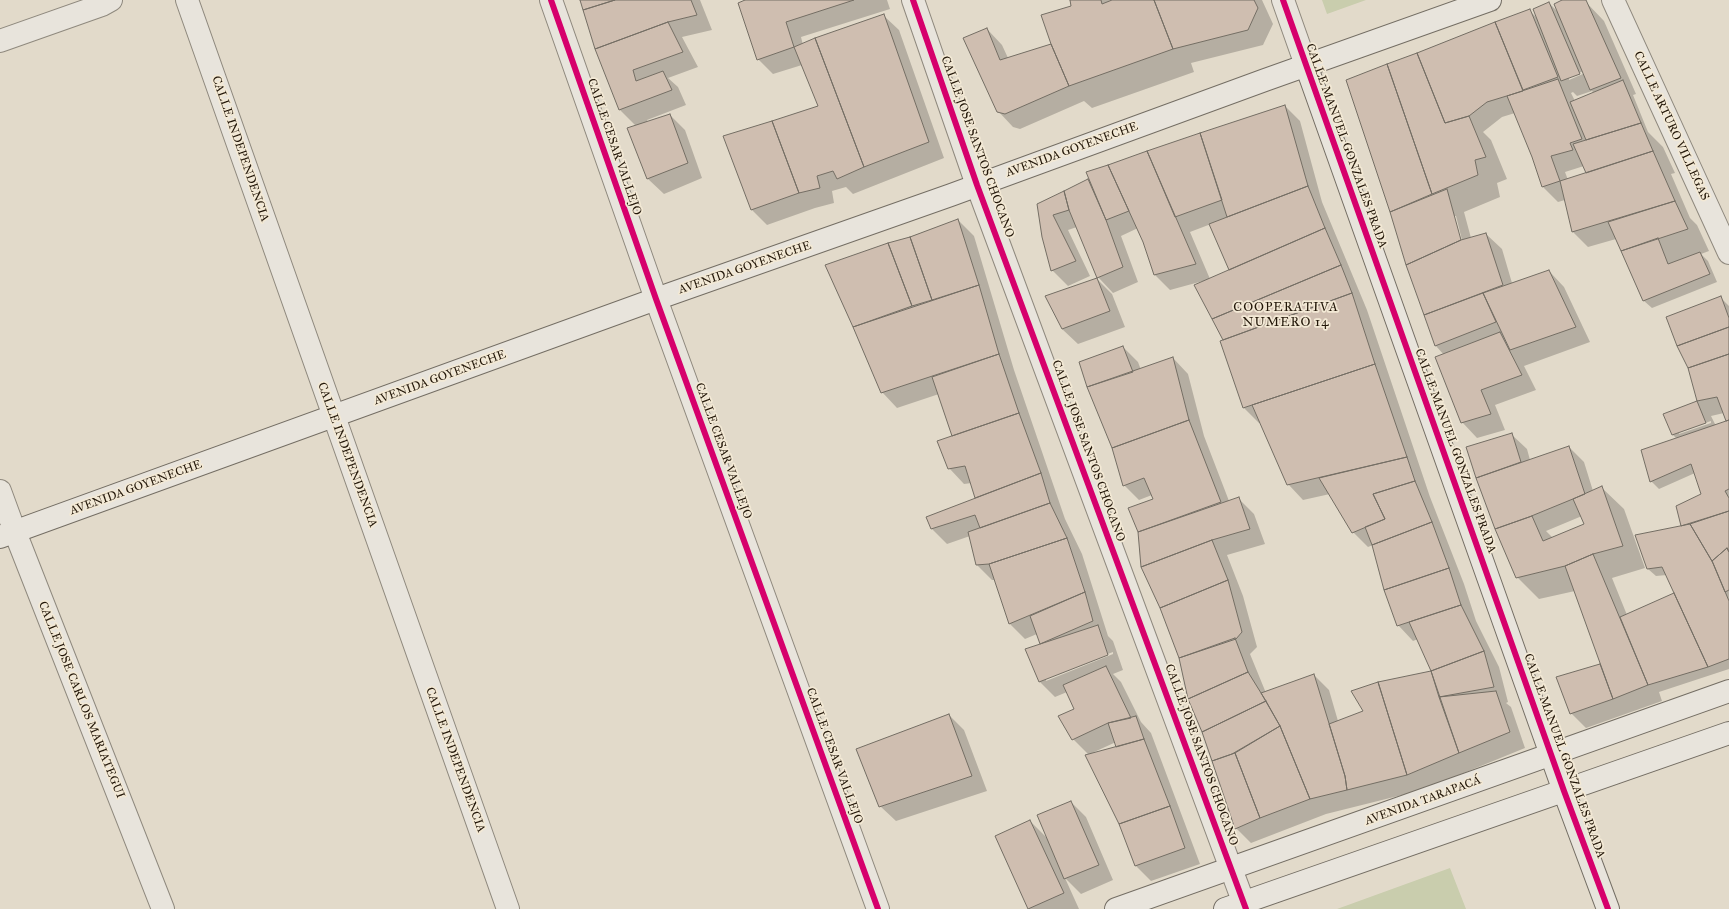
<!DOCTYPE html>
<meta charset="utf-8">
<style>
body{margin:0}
canvas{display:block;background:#e2daca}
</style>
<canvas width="1729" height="909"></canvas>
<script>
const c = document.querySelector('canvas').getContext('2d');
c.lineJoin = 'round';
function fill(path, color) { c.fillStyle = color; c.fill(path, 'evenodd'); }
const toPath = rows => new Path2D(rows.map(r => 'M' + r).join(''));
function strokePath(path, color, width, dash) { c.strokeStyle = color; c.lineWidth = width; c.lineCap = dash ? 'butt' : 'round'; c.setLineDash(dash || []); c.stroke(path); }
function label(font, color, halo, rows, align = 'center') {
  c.font = font + ' "IM FELL Great Primer",serif'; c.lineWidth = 3.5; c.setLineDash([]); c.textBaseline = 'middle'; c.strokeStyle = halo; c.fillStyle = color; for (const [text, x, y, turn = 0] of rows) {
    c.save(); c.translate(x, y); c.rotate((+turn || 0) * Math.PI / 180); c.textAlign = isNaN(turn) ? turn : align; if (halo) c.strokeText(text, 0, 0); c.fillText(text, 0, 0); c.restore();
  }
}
const green = toPath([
 [1322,0,1366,0,1327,14],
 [1450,868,1466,909,1337,909]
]);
const shadow = toPath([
 [580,0,700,0,712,30,682,37,698,67,668,78,678,87,686,105,647,120,648,122,670,115,685,130,702,178,664,194,648,179,629,128,636,126,620,110,596,49],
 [747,0,887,0,890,9,801,37,803,45,883,15,899,30,944,158,853,194,846,187,832,191,834,203,815,208,767,225,751,209,819,106,802,65,773,74,758,59],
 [1071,0,1262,0,1273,24,1263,45,1191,63,1194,72,1092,108,1084,101,1020,129,1013,127,998,111,987,29,1002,45,1008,58,1052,44,1073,7],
 [1564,0,1584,0,1604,21,1636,94,1633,95,1648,132,1663,147,1675,173,1671,174,1690,218,1697,225,1709,251,1701,254,1708,261,1717,282,1652,308,1644,301,1616,239,1588,247,1573,232,1565,200,1558,202,1543,187,1533,157,1515,113,1502,117,1483,132,1491,140,1507,179,1497,183,1500,197,1464,212,1471,238,1486,234,1502,249,1512,283,1549,271,1564,287,1590,342,1524,366,1536,390,1495,405,1505,430,1477,438,1462,422,1444,355,1436,346,1407,265,1391,212,1418,54,1529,10,1538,19,1549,3,1559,13],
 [1584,71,1585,73,1569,80,1569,77],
 [1522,84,1525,95,1519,85],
 [1592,91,1594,93,1575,101,1571,93,1573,92,1577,96],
 [1584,166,1588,173,1568,180,1565,172],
 [1454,216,1456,216,1463,244,1461,245],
 [1285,106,1300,121,1322,202,1367,310,1430,497,1464,584,1476,621,1499,667,1508,702,1506,703,1511,707,1525,748,1422,790,1326,814,1251,843,1236,828,1203,731,1180,657,1161,608,1142,567,1139,531,1154,500,1152,495,1139,500,1124,485,1123,347,1138,362,1141,370,1173,358,1188,374,1204,436,1229,501,1239,499,1254,514,1265,544,1227,555,1243,596,1257,647,1250,654,1266,693,1314,675,1329,690,1338,721,1365,711,1433,672,1418,639,1413,641,1398,625,1373,545,1368,547,1353,532,1330,494,1303,500,1288,484,1261,423,1259,423,1244,408,1221,342,1225,340,1203,281,1170,290,1154,274,1144,242,1138,228,1121,236,1138,282,1113,293,1098,277,1077,227,1068,230,1090,276,1068,286,1052,270,1038,205,1090,180],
 [1211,224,1231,270,1210,279,1190,232],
 [958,220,974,236,1014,370,1065,519,1082,554,1108,636,1113,641,1123,670,1113,674,1121,682,1141,722,1151,733,1200,864,1151,881,1135,865,1120,824,1089,755,1073,739,1060,717,1075,710,1067,692,1055,697,1040,682,1041,645,1037,634,1025,639,1010,624,995,580,992,580,977,565,970,536,947,544,931,528,977,499,972,483,964,484,949,468,953,437,939,394,897,408,882,392,826,266],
 [1113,652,1113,654,1046,681,1046,678],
 [1116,742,1117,747,1092,753],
 [1097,279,1112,294,1125,327,1078,344,1062,329],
 [1720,297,1729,306,1729,669,1659,692,1662,701,1586,728,1571,713,1557,678,1602,665,1575,591,1539,599,1517,577,1496,529,1467,448,1511,434,1527,449,1530,460,1569,447,1584,462,1593,491,1601,487,1624,509,1645,568,1612,578,1627,615,1675,594,1667,575,1656,576,1648,569,1682,527,1677,507,1702,495,1695,473,1659,489,1651,481,1677,439,1673,435,1664,414,1698,401,1689,367],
 [1724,413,1727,422,1716,426,1711,416],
 [1711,421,1711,423,1679,434,1679,432],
 [1582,516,1586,525,1553,538,1546,531],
 [949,715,964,730,987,791,896,821,880,806],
 [1071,802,1086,817,1113,880,1081,894,1065,878,1079,909,1029,909,996,836,1030,821,1048,839]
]);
const building = toPath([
 [580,0,615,0,583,10,580,0],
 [615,0,691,0,697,15,668,22,595,49,583,10,615,0],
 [745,0,854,0,786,22,794,47,757,60,738,3,745,0],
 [1070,0,1101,0,1102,4,1112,0,1154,0,1173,49,1069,86,1051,44,1041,15,1071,6,1070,0],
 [1154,0,1254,0,1258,8,1248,30,1173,49,1154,0],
 [1562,0,1586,0,1621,78,1590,90,1554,4,1562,0],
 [1549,2,1580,74,1561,81,1533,9,1549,2],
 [1530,9,1558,77,1523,90,1495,22,1530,9],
 [884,14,929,142,864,167,815,38,884,14],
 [668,22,683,52,633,70,636,81,663,71,672,90,619,110,595,49,668,22],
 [1495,22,1523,91,1487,102,1469,116,1445,123,1417,53,1495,22],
 [987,28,1000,60,1051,44,1069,86,1005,114,997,112,963,38,987,28],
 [815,38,864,167,837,179,833,171,817,176,820,188,799,193,772,121,818,106,794,47,815,38],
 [1417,53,1445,123,1469,116,1486,157,1475,160,1478,175,1432,194,1387,64,1417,53],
 [1387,64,1432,194,1390,212,1346,80,1387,64],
 [1558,79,1582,139,1570,143,1573,150,1551,156,1560,181,1542,187,1532,157,1507,96,1558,79],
 [1623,80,1641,123,1586,140,1570,102,1623,80],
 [1285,105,1308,186,1227,217,1200,133,1285,105],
 [670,114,688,163,647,179,627,128,670,114],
 [772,121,799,193,751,210,723,136,772,121],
 [1641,123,1653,151,1586,173,1573,144,1641,123],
 [1200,133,1222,200,1175,217,1147,151,1200,133],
 [1147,151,1196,264,1154,275,1143,242,1108,165,1147,151],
 [1653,151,1675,201,1572,232,1560,181,1653,151],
 [1108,165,1129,211,1106,220,1086,172,1108,165],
 [1088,179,1106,220,1123,267,1097,278,1069,210,1064,191,1088,179],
 [1308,186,1325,228,1229,270,1209,224,1308,186],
 [1447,189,1461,240,1406,265,1390,212,1447,189],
 [1064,191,1069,210,1053,215,1076,261,1051,271,1042,237,1037,204,1064,191],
 [1675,201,1688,229,1621,251,1608,222,1675,201],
 [958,219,979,285,932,300,910,237,958,219],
 [1325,228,1341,265,1212,319,1194,285,1325,228],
 [1486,233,1503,285,1424,315,1406,265,1461,240,1486,233],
 [910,237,932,300,912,306,888,243,910,237],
 [1658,238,1668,264,1700,252,1710,274,1643,301,1621,251,1658,238],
 [888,243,912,306,853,327,825,265,888,243],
 [1341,265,1352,293,1223,340,1212,319,1341,265],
 [1549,270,1576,327,1510,350,1483,293,1549,270],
 [1097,278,1110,311,1062,329,1045,296,1097,278],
 [979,285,999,354,881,393,853,327,979,285],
 [1352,293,1375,364,1243,408,1220,341,1352,293],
 [1483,293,1496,322,1435,346,1424,315,1483,293],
 [1721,296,1729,318,1729,327,1677,346,1666,317,1721,296],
 [1729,327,1729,354,1688,368,1677,346,1729,327],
 [1500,332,1522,375,1481,390,1491,414,1461,423,1435,357,1500,332],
 [1123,346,1133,372,1087,387,1079,362,1123,346],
 [999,354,1019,413,952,436,932,377,999,354],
 [1729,354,1729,420,1726,421,1717,397,1697,401,1688,368,1729,354],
 [1173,357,1189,420,1112,448,1087,387,1173,357],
 [1375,364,1407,457,1287,485,1252,405,1375,364],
 [1697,401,1706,423,1672,435,1663,414,1697,401],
 [1019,413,1041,473,975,498,965,466,948,469,937,441,1019,413],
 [1189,420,1221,502,1138,532,1128,508,1153,499,1144,478,1123,486,1112,448,1189,420],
 [1729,420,1729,489,1725,491,1729,498,1729,511,1681,526,1676,506,1701,494,1691,464,1650,482,1641,450,1729,420],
 [1512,433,1521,462,1476,478,1466,447,1512,433],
 [1569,446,1585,494,1529,517,1495,529,1476,478,1569,446],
 [1407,457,1415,481,1373,494,1385,519,1352,533,1319,478,1407,457],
 [1041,473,1050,503,980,528,975,515,931,529,926,517,1041,473],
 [1415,481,1432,522,1372,545,1365,527,1385,519,1373,494,1415,481],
 [1602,486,1623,546,1593,554,1565,566,1516,578,1495,529,1532,516,1543,541,1584,524,1573,499,1602,486],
 [1239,497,1250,529,1212,540,1141,567,1138,532,1239,497],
 [1050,503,1067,538,989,564,976,565,968,532,1050,503],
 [1729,511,1729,552,1727,548,1712,561,1690,524,1729,511],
 [1432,522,1449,568,1384,590,1372,545,1432,522],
 [1690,524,1713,563,1729,601,1729,659,1708,667,1662,567,1647,569,1635,535,1690,524],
 [1067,538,1085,592,1009,624,989,564,1067,538],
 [1212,540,1228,580,1160,608,1141,567,1212,540],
 [1727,548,1729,552,1729,590,1725,592,1712,561,1727,548],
 [1593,554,1648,685,1613,699,1565,566,1593,554],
 [1449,568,1461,605,1397,626,1384,590,1449,568],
 [1228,580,1242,632,1236,639,1179,658,1160,608,1228,580],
 [1085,592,1093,621,1040,644,1030,616,1085,592],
 [1674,593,1708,667,1648,685,1620,617,1674,593],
 [1461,605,1484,651,1431,671,1409,622,1461,605],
 [1098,625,1108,655,1039,682,1025,649,1098,625],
 [1235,638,1248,672,1188,699,1179,658,1235,638],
 [1484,651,1494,687,1439,697,1431,671,1484,651],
 [1600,664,1613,699,1570,714,1556,677,1600,664],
 [1106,666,1131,718,1108,723,1072,740,1058,716,1074,709,1063,685,1106,666],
 [1431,671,1459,753,1407,775,1378,682,1431,671],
 [1248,672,1266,701,1202,732,1188,699,1248,672],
 [1314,674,1345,776,1347,790,1310,799,1280,726,1261,693,1314,674],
 [1378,682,1407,775,1347,790,1345,776,1329,724,1363,711,1351,691,1378,682],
 [1496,691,1510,732,1459,753,1439,697,1496,691],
 [1266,701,1280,726,1232,754,1212,761,1202,732,1266,701],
 [949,714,972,776,879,807,856,749,949,714],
 [1136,716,1144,739,1116,747,1108,723,1136,716],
 [1280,726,1310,799,1260,818,1235,753,1280,726],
 [1144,739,1170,806,1119,824,1085,755,1144,739],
 [1235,753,1260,818,1235,829,1212,761,1235,753],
 [1071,801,1099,865,1064,879,1037,815,1071,801],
 [1170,806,1185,848,1135,866,1119,824,1170,806],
 [1030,820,1064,893,1028,909,995,836,1030,820]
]);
const street = toPath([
 [187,0,508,909],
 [551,0,656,299,878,909],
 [913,0,977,185,1246,909],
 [1283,0,1306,65],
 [1613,0,1729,253],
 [0,41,102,5,111,0],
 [0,491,15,532,163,909]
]);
const secondary = toPath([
 [1306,65,1564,791,1608,909],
 [0,537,656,299,951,195,1265,80,1490,0],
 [1116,909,1729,691],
 [1225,909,1729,733]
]);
const cycleway = toPath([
 [551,0,656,299,878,909],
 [913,0,977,185,1246,909],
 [1283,0,1564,791,1608,909]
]);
const streetNames = [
 ["CALLE ARTURO VILLEGAS",1671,126,65],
 ["CALLE MANUEL GONZALES PRADA",1346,146,70],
 ["CALLE CESAR VALLEJO",614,147,71],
 ["CALLE JOSE SANTOS CHOCANO",977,147,70],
 ["CALLE INDEPENDENCIA",240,149,71],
 ["AVENIDA GOYENECHE",1072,150,-20],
 ["AVENIDA GOYENECHE",745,268,-19],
 ["AVENIDA GOYENECHE",440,378,-20],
 ["CALLE CESAR VALLEJO",723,451,70],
 ["CALLE JOSE SANTOS CHOCANO",1088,451,70],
 ["CALLE MANUEL GONZALES PRADA",1455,451,70],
 ["CALLE INDEPENDENCIA",347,455,70],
 ["AVENIDA GOYENECHE",136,488,-20],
 ["CALLE JOSE CARLOS MARIATEGUI",81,700,68],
 ["CALLE JOSE SANTOS CHOCANO",1201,755,70],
 ["CALLE CESAR VALLEJO",834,756,70],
 ["CALLE MANUEL GONZALES PRADA",1564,756,70],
 ["CALLE INDEPENDENCIA",455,760,70],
 ["AVENIDA TARAPACÁ",1423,801,-20]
];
const neighbourhoodNames = [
 ["COOPERATIVA",1286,308],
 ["NUMERO 14",1286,323]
];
fill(green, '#c9cdad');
fill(shadow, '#0003');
fill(building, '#cfbeb0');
strokePath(building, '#746e64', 1);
strokePath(street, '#8f897e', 24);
strokePath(secondary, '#746e64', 24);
strokePath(street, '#e8e4dc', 22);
strokePath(secondary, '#e8e4dc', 22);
strokePath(cycleway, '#d6006c', 6);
label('12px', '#221608', '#f3e9d5', streetNames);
c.letterSpacing = '1px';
label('13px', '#221608', '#f3e9d5', neighbourhoodNames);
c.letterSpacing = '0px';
</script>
